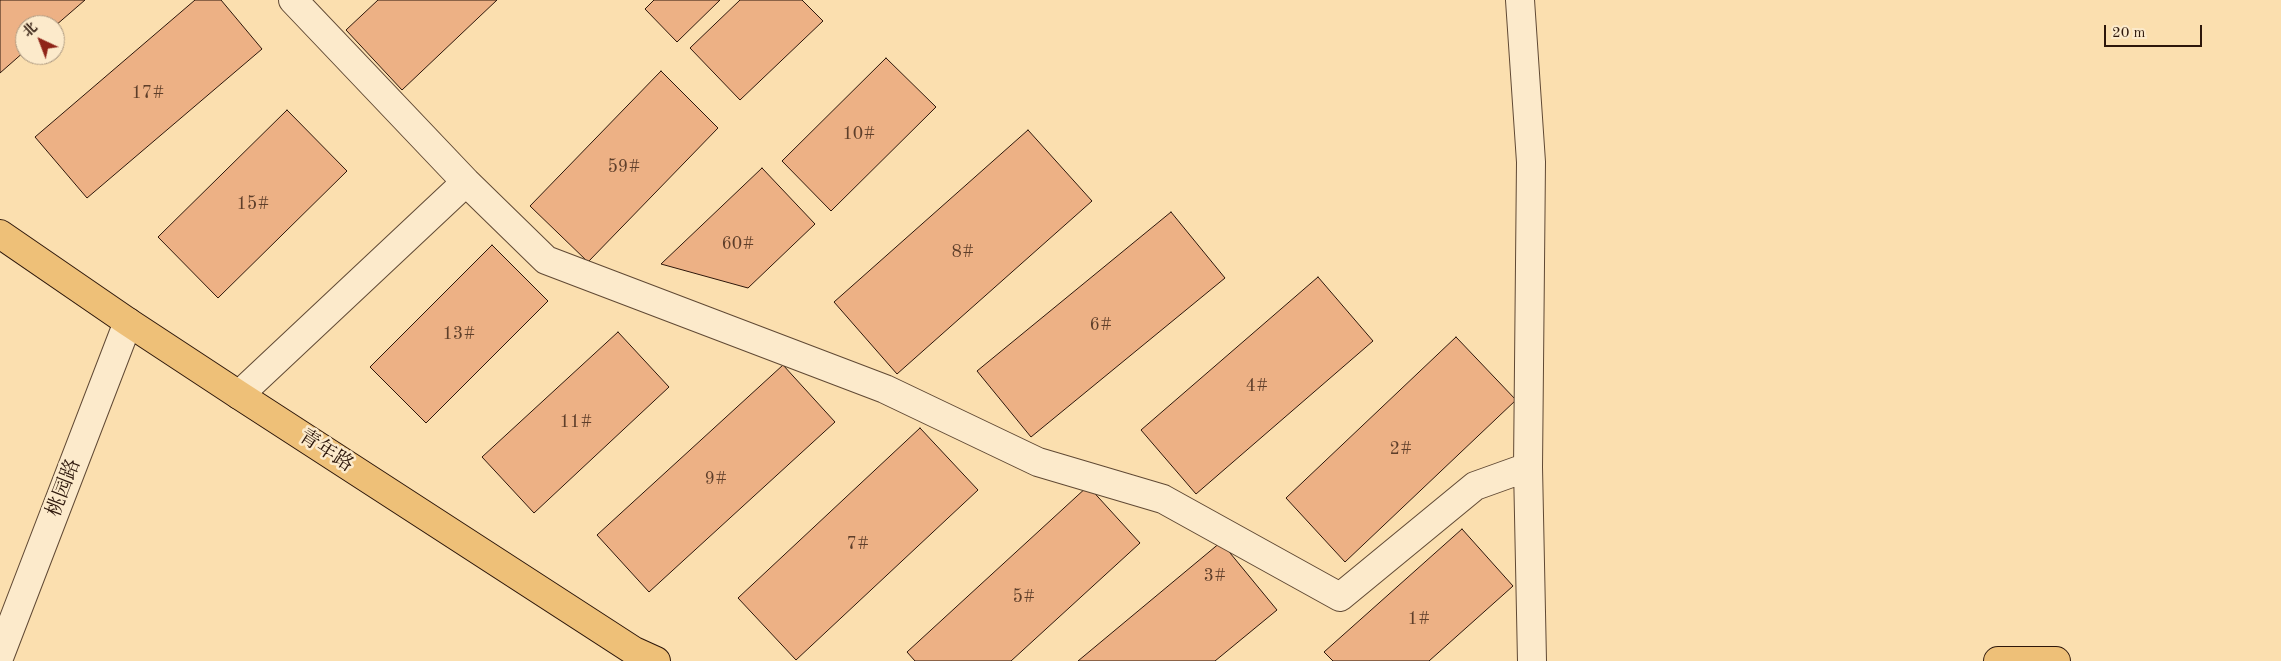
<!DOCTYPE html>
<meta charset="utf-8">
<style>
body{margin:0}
#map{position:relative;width:2281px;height:661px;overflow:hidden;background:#fbdfaf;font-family:"Old Standard TT","Noto Serif SC",serif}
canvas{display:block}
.north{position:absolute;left:15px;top:15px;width:50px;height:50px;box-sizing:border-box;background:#fceacb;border:1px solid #a9967e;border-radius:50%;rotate:317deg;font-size:14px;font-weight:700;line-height:20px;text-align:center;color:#2d170b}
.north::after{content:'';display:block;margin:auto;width:18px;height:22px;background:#8f2418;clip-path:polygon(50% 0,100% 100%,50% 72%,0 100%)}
.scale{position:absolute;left:2104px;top:25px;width:98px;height:22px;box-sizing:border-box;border:2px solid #2d170b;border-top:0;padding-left:6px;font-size:15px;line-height:18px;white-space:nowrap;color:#2d170b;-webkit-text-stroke:4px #fceacb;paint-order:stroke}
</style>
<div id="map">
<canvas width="2281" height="661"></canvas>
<div class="north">北</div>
<div class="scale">20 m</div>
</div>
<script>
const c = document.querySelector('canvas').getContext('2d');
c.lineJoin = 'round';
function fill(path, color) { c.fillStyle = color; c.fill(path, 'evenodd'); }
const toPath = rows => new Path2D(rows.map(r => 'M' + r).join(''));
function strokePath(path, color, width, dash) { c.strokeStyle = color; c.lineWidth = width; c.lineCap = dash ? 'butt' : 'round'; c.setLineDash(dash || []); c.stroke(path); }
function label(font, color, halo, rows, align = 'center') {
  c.font = font + ' "Old Standard TT","Noto Serif SC",serif'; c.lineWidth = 5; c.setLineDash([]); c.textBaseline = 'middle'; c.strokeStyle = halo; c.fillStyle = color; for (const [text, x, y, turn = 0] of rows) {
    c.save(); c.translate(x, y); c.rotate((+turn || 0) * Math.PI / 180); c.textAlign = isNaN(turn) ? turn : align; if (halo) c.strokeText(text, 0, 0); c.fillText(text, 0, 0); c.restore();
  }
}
const building = toPath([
 [0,0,85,0,55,26,25,25,25,51,0,73,0,0],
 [195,0,221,0,262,49,87,198,35,137,195,0],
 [378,0,497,0,402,90,346,30,378,0],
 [654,0,720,0,677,42,645,9,654,0],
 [740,0,802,0,823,21,740,100,690,48,740,0],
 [886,58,936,107,831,211,782,161,886,58],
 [661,71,718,128,588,262,530,206,661,71],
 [287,110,347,171,218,298,158,237,287,110],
 [1028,130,1092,201,897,374,834,302,1028,130],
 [762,168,815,224,748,288,661,264,762,168],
 [1171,212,1225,278,1031,437,977,371,1171,212],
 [492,245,548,301,426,423,370,367,492,245],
 [1318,277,1373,341,1196,494,1141,430,1318,277],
 [618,332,669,387,534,513,482,457,618,332],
 [1456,337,1516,400,1345,562,1286,498,1456,337],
 [783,365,835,422,649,592,597,535,783,365],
 [920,428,978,490,796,660,738,598,920,428],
 [1088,486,1140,543,1011,661,915,661,907,652,1088,486],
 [1462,529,1513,586,1429,661,1333,661,1324,652,1462,529],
 [1221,542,1277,610,1215,661,1078,661,1221,542]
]);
const minor = toPath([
 [293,0,466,182,546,260,885,389,1038,462,1163,499,1340,597,1475,486,1528,467],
 [1520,0,1531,162,1528,467,1532,661],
 [239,395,466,182],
 [0,655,128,322]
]);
const major = toPath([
 [0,234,128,322,239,395,634,651,656,661],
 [1998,661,2056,661]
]);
const numberNames = [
 ["17#",148,93],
 ["10#",859,134],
 ["59#",624,167],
 ["15#",253,204],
 ["60#",738,244],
 ["8#",963,252],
 ["6#",1101,325],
 ["13#",459,334],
 ["4#",1257,386],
 ["11#",576,422],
 ["2#",1401,449],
 ["9#",716,479],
 ["7#",858,544],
 ["3#",1215,576],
 ["5#",1024,597],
 ["1#",1419,619]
];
const streetNames = [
 ["青年路",326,451,33],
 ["桃园路",64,488,-69]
];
fill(building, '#edb185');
strokePath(building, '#2d170b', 1);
strokePath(minor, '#604934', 30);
strokePath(major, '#2d170b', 30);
strokePath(minor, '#fceacb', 28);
strokePath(major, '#eec078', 28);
label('18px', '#5d3e2a', null, numberNames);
label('20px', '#2d170b', '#fceacb', streetNames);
</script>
